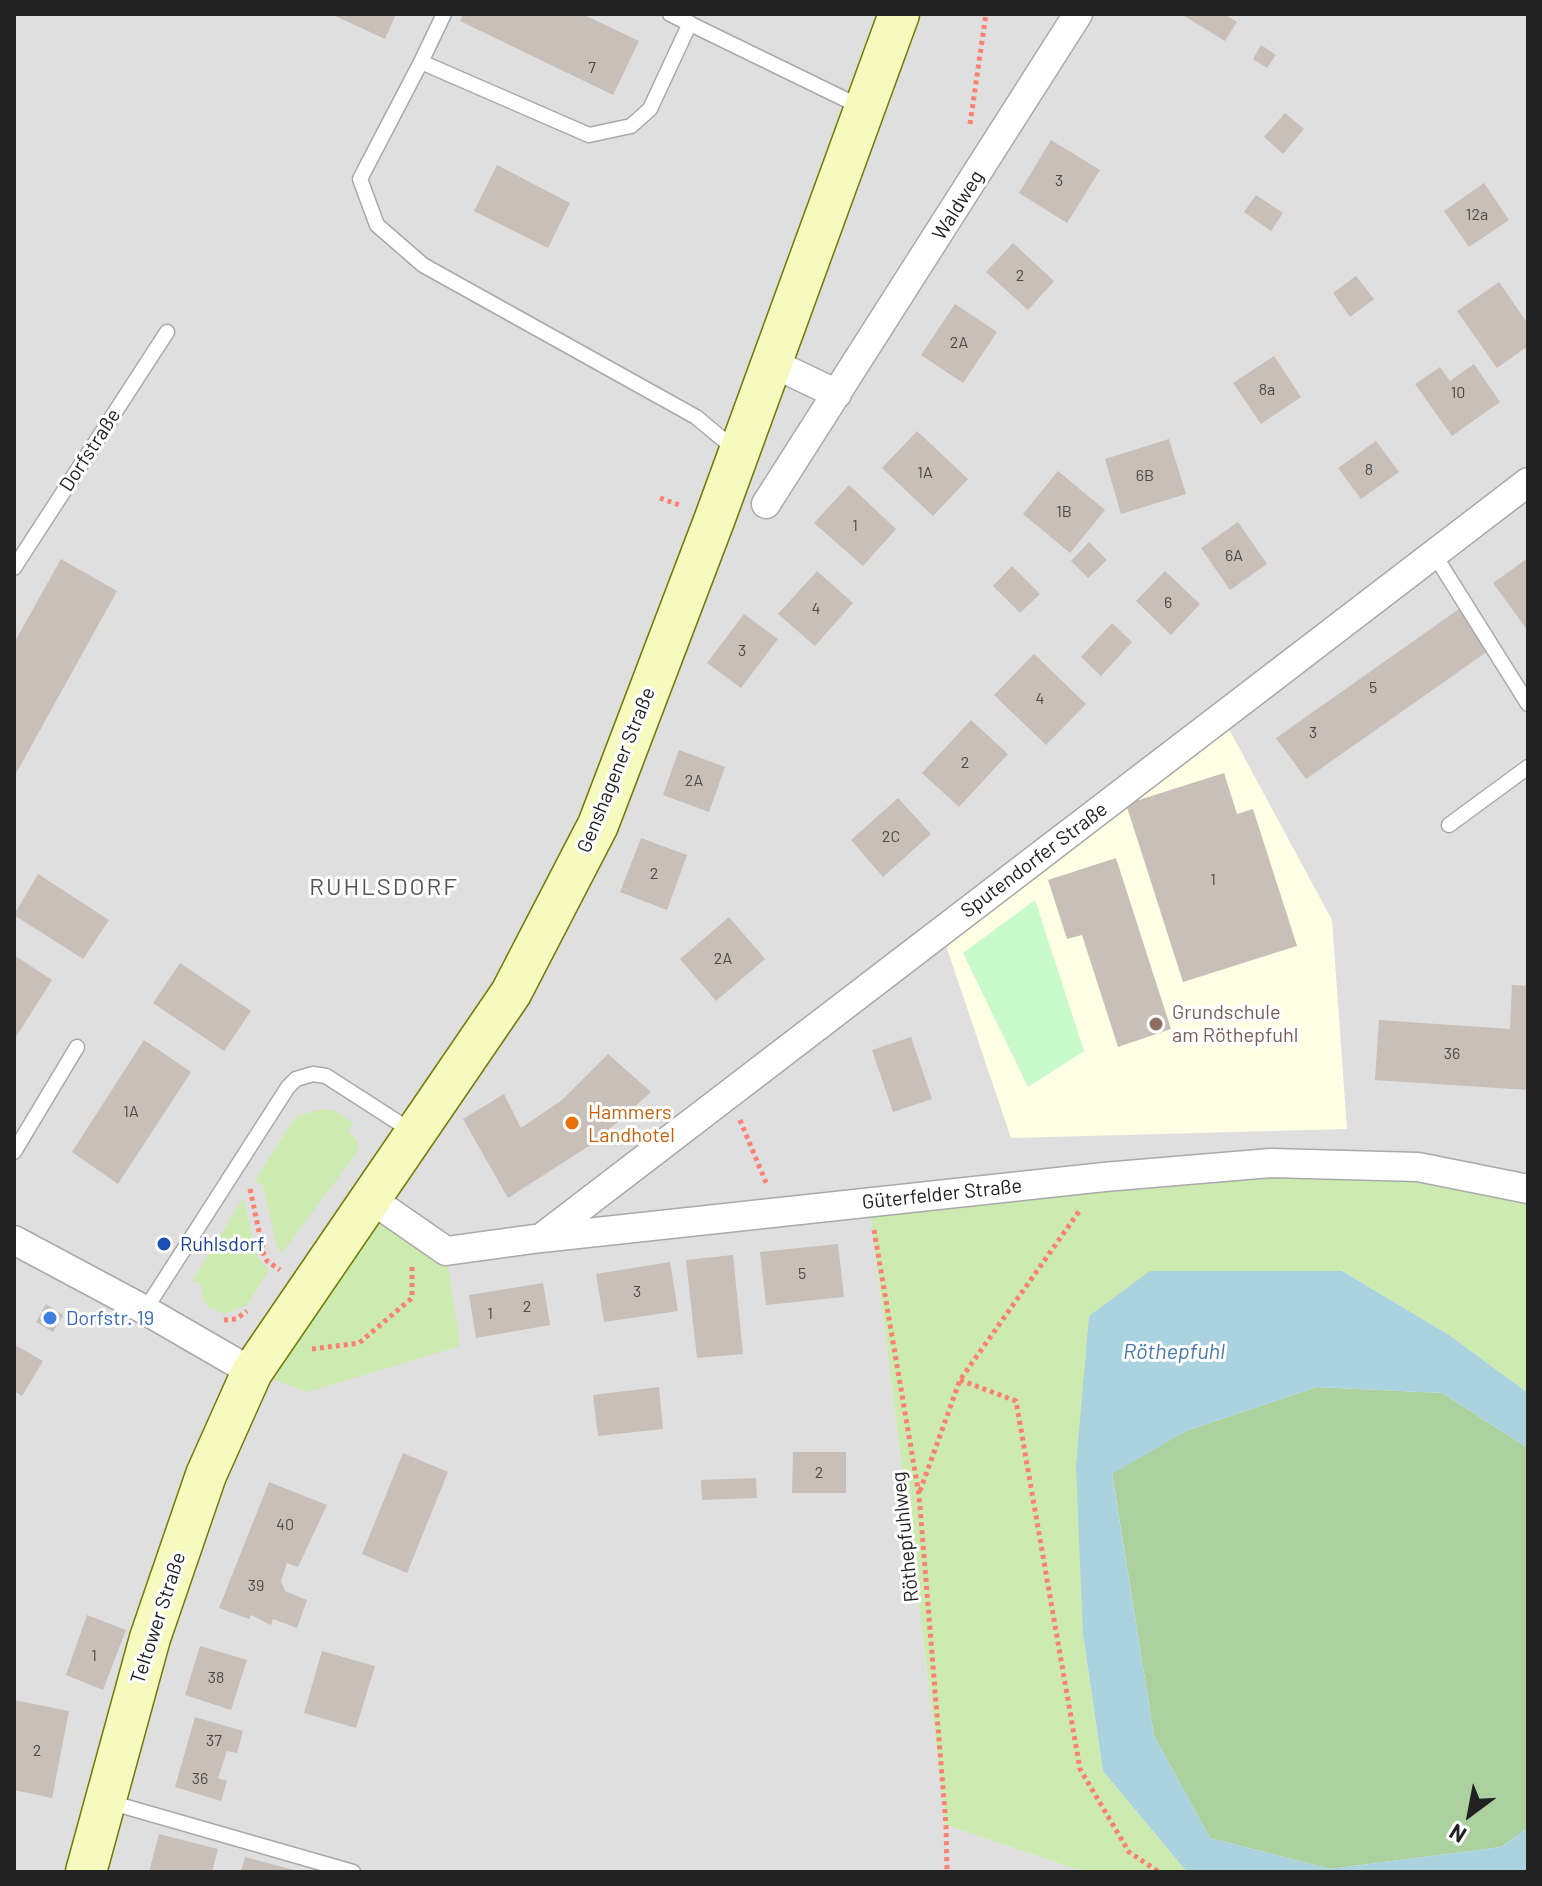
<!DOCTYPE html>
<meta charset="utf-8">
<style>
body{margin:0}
#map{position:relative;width:1542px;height:1886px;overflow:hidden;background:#f2efe9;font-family:Barlow,sans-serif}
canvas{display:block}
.frame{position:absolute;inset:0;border:16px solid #222;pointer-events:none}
.north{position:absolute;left:1430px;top:1774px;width:80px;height:80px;-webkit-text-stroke:6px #fff;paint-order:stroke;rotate:212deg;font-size:22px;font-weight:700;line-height:32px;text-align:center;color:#222}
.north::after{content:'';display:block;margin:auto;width:28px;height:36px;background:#222;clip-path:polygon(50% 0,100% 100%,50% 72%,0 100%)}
</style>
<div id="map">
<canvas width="1542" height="1886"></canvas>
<div class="frame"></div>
<div class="north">N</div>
</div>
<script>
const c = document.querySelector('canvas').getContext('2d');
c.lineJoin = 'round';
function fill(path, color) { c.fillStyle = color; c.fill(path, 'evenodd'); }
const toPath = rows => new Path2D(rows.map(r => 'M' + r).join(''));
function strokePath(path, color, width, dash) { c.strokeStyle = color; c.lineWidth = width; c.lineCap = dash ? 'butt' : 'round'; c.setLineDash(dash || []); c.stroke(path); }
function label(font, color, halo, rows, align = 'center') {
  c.font = font + ' Barlow,sans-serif'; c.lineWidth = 6; c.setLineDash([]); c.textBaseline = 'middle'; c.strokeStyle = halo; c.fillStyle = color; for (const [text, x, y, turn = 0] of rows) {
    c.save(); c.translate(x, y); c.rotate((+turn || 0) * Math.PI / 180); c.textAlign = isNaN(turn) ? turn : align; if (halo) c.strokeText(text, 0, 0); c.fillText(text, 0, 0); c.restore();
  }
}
const residential = toPath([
 [14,14,1528,14,1528,1189,869,1202,946,1825,1085,1872,14,1872]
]);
const education = toPath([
 [1223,718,1332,920,1347,1129,1011,1138,937,919]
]);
const grass = toPath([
 [321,1109,333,1110,354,1123,348,1131,358,1141,357,1152,282,1253,277,1247,263,1186,255,1180,290,1125,298,1116],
 [1271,1163,1528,1189,1528,1393,1449,1335,1342,1271,1089,1316,1083,1634,1103,1771,1187,1872,1085,1872,946,1825,869,1202],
 [243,1198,258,1258,269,1270,247,1305,224,1314,208,1307,203,1300,201,1284,192,1281],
 [371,1199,446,1251,460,1346,308,1392,252,1372]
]);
const forest = toPath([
 [1317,1387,1442,1393,1528,1448,1528,1828,1501,1847,1330,1869,1210,1838,1154,1736,1112,1473,1186,1431]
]);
const park = toPath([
 [1035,900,1084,1051,1028,1087,963,953]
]);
const water = toPath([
 [1150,1271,1342,1271,1449,1335,1528,1393,1528,1448,1442,1393,1317,1387,1186,1431,1112,1474,1154,1736,1210,1838,1330,1869,1501,1847,1528,1828,1528,1872,1187,1872,1103,1771,1083,1634,1076,1466,1089,1316]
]);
const building = toPath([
 [331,14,396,14,385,39],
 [463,14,582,14,639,41,613,95,460,21],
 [1181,14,1224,14,1237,22,1225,41],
 [1261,45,1276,55,1267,68,1253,59],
 [1285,113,1304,129,1283,154,1264,137],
 [1051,140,1100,170,1067,223,1019,193],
 [497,165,570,203,548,248,474,211],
 [1484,183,1509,220,1469,247,1444,211],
 [1256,195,1283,213,1271,231,1244,212],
 [1013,243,1054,281,1028,310,986,272],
 [1356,276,1374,299,1350,317,1333,293],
 [1499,282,1528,324,1528,346,1497,368,1457,311],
 [955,304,997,332,963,383,921,355],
 [1274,356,1301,397,1261,424,1233,383],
 [1474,364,1500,402,1452,436,1415,384,1440,367,1450,381],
 [917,431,968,479,933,516,882,468],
 [1169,439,1186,494,1121,514,1105,459],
 [1376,441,1399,472,1361,499,1338,468],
 [1058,471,1105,510,1070,553,1023,514],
 [849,485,896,529,863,566,814,523],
 [1238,522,1267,564,1230,590,1201,548],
 [1089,542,1107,560,1088,578,1071,561],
 [1528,558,1528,631,1493,583],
 [61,559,117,591,14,777,14,643],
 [1012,566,1040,594,1020,613,993,586],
 [817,571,853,603,815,646,778,614],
 [1165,571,1200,604,1171,635,1136,601],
 [1459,609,1488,651,1306,779,1276,738],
 [744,614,778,639,741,688,707,663],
 [1112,623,1132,642,1101,676,1081,657],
 [1034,654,1086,704,1046,745,994,695],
 [971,720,1008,754,959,807,922,773],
 [679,750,725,767,709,812,663,795],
 [1224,773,1237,814,1253,809,1297,946,1183,982,1126,804],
 [898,798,931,834,883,877,851,840],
 [641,838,687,855,667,910,620,892],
 [1116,858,1171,1029,1118,1047,1082,935,1067,939,1048,880],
 [38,874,109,920,83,959,14,915],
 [729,917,765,959,716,1001,680,959],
 [14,955,52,980,14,1040],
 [180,963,251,1011,224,1051,153,1003],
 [1512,985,1528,986,1528,1090,1375,1080,1379,1020,1510,1029],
 [911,1037,932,1099,893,1112,872,1050],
 [144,1040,191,1072,118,1184,72,1152],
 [608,1054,651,1092,595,1142,508,1198,463,1119,504,1094,521,1128,562,1100],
 [838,1244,844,1297,766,1305,760,1252],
 [733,1255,743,1354,697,1358,686,1260],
 [670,1262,678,1311,604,1322,596,1274],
 [543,1283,550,1325,476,1338,469,1295],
 [46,1304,63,1315,53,1332,36,1322],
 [15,1345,43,1361,22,1396,14,1391],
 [659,1387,663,1429,598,1436,593,1395],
 [793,1452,846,1452,846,1493,792,1493],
 [403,1453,448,1472,407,1573,362,1554],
 [756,1478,757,1498,702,1500,701,1480],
 [269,1482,327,1505,298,1567,287,1563,281,1581,285,1591,307,1600,297,1628,273,1619,271,1625,251,1615,249,1619,219,1608],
 [87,1615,126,1630,103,1690,66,1675],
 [200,1646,247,1660,231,1710,185,1695],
 [322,1651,375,1666,356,1728,304,1713],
 [14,1700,69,1711,52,1798,14,1790],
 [195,1717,243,1731,237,1753,227,1751,218,1778,227,1781,221,1801,175,1787],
 [159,1834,218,1849,212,1872,149,1872],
 [245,1857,298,1871,298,1872,241,1872]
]);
const path = toPath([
 [970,124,986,14],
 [660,498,682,506],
 [740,1120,767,1185],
 [250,1189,264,1255,267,1261,280,1270],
 [874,1230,919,1495,946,1825,947,1872],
 [224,1320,236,1319,247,1311],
 [312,1349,359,1343,412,1298,412,1264],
 [960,1380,1016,1401,1080,1769,1129,1852,1159,1872],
 [920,1491,960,1380,1080,1210]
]);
const service = toPath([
 [444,14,421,62,589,135,631,126,650,109,690,23],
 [670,14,861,107],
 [421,62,360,179,377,225,423,265,696,417,737,451],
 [1434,554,1528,704],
 [14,568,167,332],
 [1449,825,1528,767],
 [14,1152,77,1047],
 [145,1310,288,1087,296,1079,313,1074,326,1076,413,1132],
 [109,1802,353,1872]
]);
const minor = toPath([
 [770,362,837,394],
 [766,504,1078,14],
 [371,1199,446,1251,541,1238,1104,1177,1271,1163,1418,1167,1528,1189],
 [541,1238,1528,482],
 [14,1240,145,1310,252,1372]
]);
const secondary = toPath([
 [86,1872,150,1638,206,1475,252,1372,511,993,598,825,715,518,899,14]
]);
const markers = [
 [1156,1024,8,"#8d6e63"],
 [572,1123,8,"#e8710a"],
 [164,1244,8,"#1a4fb4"],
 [50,1318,8,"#3f7fe0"]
];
const numberNames = [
 ["7",592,68],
 ["3",1059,181],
 ["12a",1477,215],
 ["2",1020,276],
 ["2A",959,343],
 ["8a",1267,390],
 ["10",1458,393],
 ["8",1369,470],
 ["1A",925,473],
 ["6B",1145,476],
 ["1B",1064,512],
 ["1",855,526],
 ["6A",1234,556],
 ["6",1168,603],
 ["4",816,609],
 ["3",742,651],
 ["5",1373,688],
 ["4",1040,699],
 ["3",1313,733],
 ["2",965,763],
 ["2A",694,781],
 ["2C",891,837],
 ["2",654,874],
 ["1",1213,880],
 ["2A",723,959],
 ["36",1452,1054],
 ["1A",131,1112],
 ["5",802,1274],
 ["3",637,1292],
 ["2",527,1307],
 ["1",490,1314],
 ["2",819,1473],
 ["40",285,1525],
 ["39",256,1586],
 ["1",94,1656],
 ["38",216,1678],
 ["37",214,1741],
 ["2",37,1751],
 ["36",200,1779]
];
const streetNames = [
 ["Waldweg",958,205,-58],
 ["Dorfstraße",90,450,-57],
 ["Genshagener Straße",616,770,-68],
 ["Sputendorfer Straße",1034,860,-37],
 ["Güterfelder Straße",942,1194,-6],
 ["Röthepfuhlweg",905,1537,-96],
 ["Teltower Straße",158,1618,-72]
];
const educationNames = [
 ["Grundschule",1172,1012],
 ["am Röthepfuhl",1172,1035]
];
const foodNames = [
 ["Hammers",588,1112],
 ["Landhotel",588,1135]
];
const transitNames = [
 ["Ruhlsdorf",180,1244]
];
const shopNames = [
 ["Dorfstr. 19",66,1318]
];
const waterNames = [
 ["Röthepfuhl",1174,1352]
];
const quarterNames = [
 ["RUHLSDORF",384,887]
];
fill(residential, '#e0dfdf');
fill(education, '#ffffe5');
fill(grass, '#cdebb0');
fill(forest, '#add19e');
fill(park, '#c8facc');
fill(water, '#aad3df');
fill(building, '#c7bfb8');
strokePath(service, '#a9a9a9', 17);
strokePath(minor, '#a9a9a9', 31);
strokePath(secondary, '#707d05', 43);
strokePath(path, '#fa8072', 5, [4, 4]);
strokePath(service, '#fff', 14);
strokePath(minor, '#fff', 28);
strokePath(secondary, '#f7fabf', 40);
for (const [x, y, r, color] of markers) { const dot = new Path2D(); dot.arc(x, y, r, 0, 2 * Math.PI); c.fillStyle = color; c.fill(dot); strokePath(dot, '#fff', 3); }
label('16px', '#4b4948', null, numberNames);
label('20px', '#222', '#fff', streetNames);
label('20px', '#785e54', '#fff', educationNames, 'left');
label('20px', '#c56008', '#fff', foodNames, 'left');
label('20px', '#164399', '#fff', transitNames, 'left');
label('20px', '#366cbe', '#fff', shopNames, 'left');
label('italic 22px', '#4a7aab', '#fff', waterNames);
c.letterSpacing = '2px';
label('24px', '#555', '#fff', quarterNames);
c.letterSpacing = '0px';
</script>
